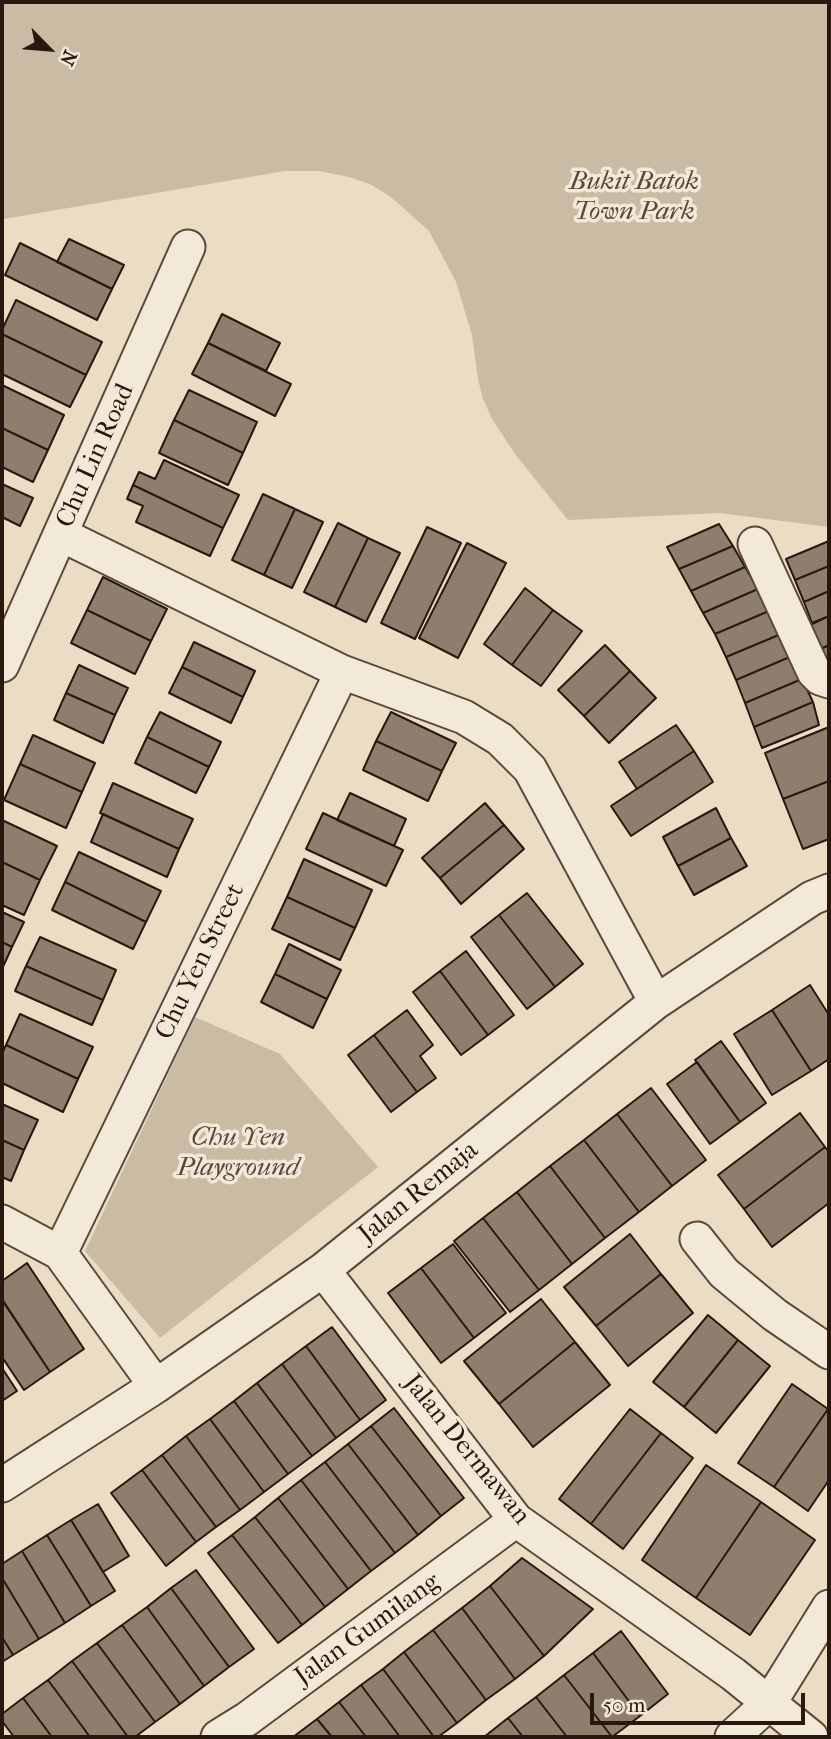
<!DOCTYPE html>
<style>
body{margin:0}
#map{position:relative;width:831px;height:1739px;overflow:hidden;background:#ebddc3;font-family:"IM FELL French Canon",serif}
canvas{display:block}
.frame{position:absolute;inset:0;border:4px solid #2a1710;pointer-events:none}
.north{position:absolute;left:14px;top:14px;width:70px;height:70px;-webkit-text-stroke:5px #f2e9d8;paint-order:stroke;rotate:115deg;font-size:19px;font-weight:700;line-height:28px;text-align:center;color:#2a1710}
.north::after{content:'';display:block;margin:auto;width:24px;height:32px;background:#2a1710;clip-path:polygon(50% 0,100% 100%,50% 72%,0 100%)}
.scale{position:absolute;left:590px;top:1693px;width:215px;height:32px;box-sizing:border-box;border:4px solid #2a1710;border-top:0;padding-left:9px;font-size:21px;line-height:24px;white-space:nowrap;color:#2a1710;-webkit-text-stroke:5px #f2e9d8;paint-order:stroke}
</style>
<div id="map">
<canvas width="831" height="1739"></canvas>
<div class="frame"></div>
<div class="north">N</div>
<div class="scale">50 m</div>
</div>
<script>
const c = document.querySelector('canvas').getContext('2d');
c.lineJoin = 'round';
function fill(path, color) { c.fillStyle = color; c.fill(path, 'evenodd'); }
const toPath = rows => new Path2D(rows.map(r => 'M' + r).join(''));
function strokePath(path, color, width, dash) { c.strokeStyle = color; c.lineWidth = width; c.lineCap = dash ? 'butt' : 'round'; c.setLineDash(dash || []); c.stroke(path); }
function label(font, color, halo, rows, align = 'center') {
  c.font = font + ' "IM FELL French Canon",serif'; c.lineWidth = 7; c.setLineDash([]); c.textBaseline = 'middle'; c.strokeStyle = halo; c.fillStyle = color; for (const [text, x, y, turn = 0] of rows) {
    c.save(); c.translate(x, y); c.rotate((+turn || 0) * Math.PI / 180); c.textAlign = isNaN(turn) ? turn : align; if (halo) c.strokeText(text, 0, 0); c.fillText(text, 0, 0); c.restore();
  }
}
const green = toPath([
 [2,2,829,2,829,527,720,513,568,520,515,454,492,419,483,399,478,379,472,335,456,282,429,231,392,198,372,185,349,177,319,171,285,171,4,219,2,224],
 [195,1017,280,1054,378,1167,160,1338,85,1251]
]);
const building = toPath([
 [69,239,124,265,112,289,57,262,69,239],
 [20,243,112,289,97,320,5,275,20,243],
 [16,300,102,342,86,375,2,334,2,330,16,300],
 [222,314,280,343,266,371,208,343,222,314],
 [2,334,86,375,70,407,2,374,2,334],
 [208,343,291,384,275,416,192,374,208,343],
 [2,385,64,415,48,450,2,428,2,385],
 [189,390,257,422,243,453,174,420,189,390],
 [174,420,243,453,228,485,159,453,174,420],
 [2,428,48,450,33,482,2,467,2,428],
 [164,460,239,495,223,528,133,485,139,472,155,479,164,460],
 [2,484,33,498,20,526,2,517,2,484],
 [133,485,223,528,210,556,136,522,143,506,127,499,133,485],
 [263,494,295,509,264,575,232,560,263,494],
 [295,509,323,522,292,588,264,575,295,509],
 [338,523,368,538,335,607,304,592,338,523],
 [719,524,733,546,679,569,667,547,719,524],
 [427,527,461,543,415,639,381,623,427,527],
 [368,538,400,553,366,622,335,607,368,538],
 [829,541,829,566,795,580,786,559,829,541],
 [467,543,506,563,458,658,419,638,467,543],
 [733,546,745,567,691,591,679,569,733,546],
 [829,566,829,591,804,602,795,580,829,566],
 [745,567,758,589,703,613,691,591,745,567],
 [103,577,167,609,151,641,87,610,103,577],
 [525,588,553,610,512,665,484,644,525,588],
 [758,589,769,611,715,634,703,613,758,589],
 [829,591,829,616,812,623,804,602,829,591],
 [87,610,151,641,135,674,71,643,87,610],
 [553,610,582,631,541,686,512,665,553,610],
 [769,611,781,634,726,657,715,634,769,611],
 [829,616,829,645,817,651,806,627,829,616],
 [781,634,792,656,736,680,726,657,781,634],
 [194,642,255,671,243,697,182,667,194,642],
 [605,645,630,671,584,716,558,690,605,645],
 [829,645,829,672,809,654,829,645],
 [792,656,802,679,745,703,736,680,792,656],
 [79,665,128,688,115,715,66,693,79,665],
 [182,667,243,697,231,723,169,693,182,667],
 [630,671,656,698,609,743,584,716,630,671],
 [802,679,813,702,754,727,745,703,802,679],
 [66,693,115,715,103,743,54,720,66,693],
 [813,702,819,725,762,748,754,727,813,702],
 [160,712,221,742,209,767,147,737,160,712],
 [391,712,456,743,442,771,376,741,391,712],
 [676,725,694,751,637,789,619,762,676,725],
 [829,727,829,781,783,799,765,753,829,727],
 [33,735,95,763,82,792,20,764,33,735],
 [147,737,209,767,196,793,135,763,147,737],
 [376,741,442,771,428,801,363,770,376,741],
 [694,751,713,782,631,836,611,806,694,751],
 [20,764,82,792,66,828,4,800,20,764],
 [829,781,829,839,803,849,783,799,829,781],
 [113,783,193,819,179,849,100,813,113,783],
 [350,793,406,819,394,846,337,820,350,793],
 [485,803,504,825,440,878,422,858,485,803],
 [716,808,731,838,678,866,663,837,716,808],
 [323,813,403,850,386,886,306,849,323,813],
 [103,814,179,849,167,877,91,842,103,814],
 [2,820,57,846,40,880,2,862,2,820],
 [504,825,524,849,461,904,440,878,504,825],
 [731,838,747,866,694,895,678,866,731,838],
 [79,852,161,891,146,922,65,882,79,852],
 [304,859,372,890,355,928,287,897,304,859],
 [2,862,40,880,24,915,2,905,2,862],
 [65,882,146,922,133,949,52,910,65,882],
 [527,893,583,964,555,987,499,915,527,893],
 [287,897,355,928,340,960,272,929,287,897],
 [2,912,24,922,12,947,2,942,2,912],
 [499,915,555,987,527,1009,471,937,499,915],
 [40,937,116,970,103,1000,26,966,40,937],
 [2,942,12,947,2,969,2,942],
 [289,944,341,970,327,999,275,974,289,944],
 [466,951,514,1015,488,1035,440,971,466,951],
 [26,966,103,1000,92,1025,15,991,26,966],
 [440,971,488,1035,461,1055,413,992,440,971],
 [275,974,327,999,313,1028,261,1002,275,974],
 [810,985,829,1015,829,1059,811,1071,772,1010,810,985],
 [407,1010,433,1045,420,1056,436,1078,417,1092,374,1035,407,1010],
 [772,1010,811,1071,772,1095,734,1034,772,1010],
 [20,1014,93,1047,78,1079,6,1045,20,1014],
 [374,1035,417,1092,391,1112,348,1055,374,1035],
 [721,1041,766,1103,740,1122,695,1060,721,1041],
 [6,1045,78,1079,63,1112,2,1083,2,1054,6,1045],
 [697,1062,740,1122,710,1144,667,1084,697,1062],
 [651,1088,706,1160,672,1186,617,1114,651,1088],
 [2,1104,38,1120,24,1150,2,1140,2,1104],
 [800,1113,825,1147,744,1209,718,1175,800,1113],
 [617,1114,672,1186,639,1212,584,1140,617,1114],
 [2,1140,24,1150,11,1181,2,1177,2,1140],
 [584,1140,639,1212,605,1238,550,1166,584,1140],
 [825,1147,829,1152,829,1203,772,1247,744,1209,825,1147],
 [550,1166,605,1238,572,1264,517,1192,550,1166],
 [517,1192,572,1264,539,1290,483,1218,517,1192],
 [483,1218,539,1290,510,1312,454,1241,483,1218],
 [630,1234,661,1274,596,1326,564,1287,630,1234],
 [453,1244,506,1313,474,1338,421,1268,453,1244],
 [27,1263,84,1349,50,1372,2,1299,2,1281,27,1263],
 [421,1268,474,1338,441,1363,388,1293,421,1268],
 [661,1274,693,1313,628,1366,596,1326,661,1274],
 [541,1299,575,1342,499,1404,464,1361,541,1299],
 [2,1300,50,1372,24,1390,2,1357,2,1300],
 [708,1315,738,1340,684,1407,653,1382,708,1315],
 [332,1327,386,1400,360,1420,306,1346,332,1327],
 [738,1340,770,1366,716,1433,684,1407,738,1340],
 [575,1342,610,1385,533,1447,499,1404,575,1342],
 [306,1346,360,1420,336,1438,282,1364,306,1346],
 [282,1364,336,1438,312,1456,257,1383,282,1364],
 [2,1368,17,1391,2,1401,2,1368],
 [257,1383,312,1456,288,1474,234,1401,257,1383],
 [792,1384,828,1409,774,1487,738,1463,792,1384],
 [234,1401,288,1474,264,1492,210,1419,234,1401],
 [394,1408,464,1498,441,1516,371,1426,394,1408],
 [630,1409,661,1433,591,1524,559,1499,630,1409],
 [828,1409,829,1480,808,1511,774,1487,828,1409],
 [210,1419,264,1492,240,1510,186,1436,210,1419],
 [371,1426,441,1516,418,1535,348,1444,371,1426],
 [661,1433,693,1458,623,1549,591,1524,661,1433],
 [186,1436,240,1510,216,1527,162,1455,186,1436],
 [348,1444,418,1535,395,1553,325,1462,348,1444],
 [162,1455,216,1527,196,1542,142,1470,162,1455],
 [325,1462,395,1553,371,1571,301,1480,325,1462],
 [706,1465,761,1502,696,1598,642,1560,706,1465],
 [142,1470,196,1542,166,1566,111,1493,142,1470],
 [301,1480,371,1571,348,1589,278,1498,301,1480],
 [278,1498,348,1589,325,1607,255,1517,278,1498],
 [761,1502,815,1540,750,1635,696,1598,761,1502],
 [98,1504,129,1556,103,1572,71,1520,98,1504],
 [255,1517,325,1607,302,1625,232,1535,255,1517],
 [71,1520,115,1591,91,1606,47,1535,71,1520],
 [47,1535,91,1606,65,1623,22,1551,47,1535],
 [232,1535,302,1625,278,1643,208,1553,232,1535],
 [22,1551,65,1623,39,1639,2,1578,2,1564,22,1551],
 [522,1558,593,1609,544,1656,490,1586,522,1558],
 [196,1570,254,1649,229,1667,171,1588,196,1570],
 [2,1578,39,1639,13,1655,2,1637,2,1578],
 [490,1586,544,1656,515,1679,462,1608,490,1586],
 [171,1588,229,1667,204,1686,147,1607,171,1588],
 [147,1607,204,1686,180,1704,122,1625,147,1607],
 [462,1608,515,1679,486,1700,433,1630,462,1608],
 [122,1625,180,1704,155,1722,97,1643,122,1625],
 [433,1630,486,1700,457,1723,404,1652,433,1630],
 [621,1631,668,1694,640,1716,593,1653,621,1631],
 [2,1637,13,1655,2,1662,2,1637],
 [97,1643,155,1722,135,1737,128,1737,72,1661,97,1643],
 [404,1652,457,1723,438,1737,434,1737,383,1669,404,1652],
 [593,1653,640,1716,612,1737,564,1675,593,1653],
 [72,1661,128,1737,90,1737,48,1680,72,1661],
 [383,1669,434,1737,400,1737,361,1685,383,1669],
 [564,1675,612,1737,567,1737,536,1697,564,1675],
 [48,1680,90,1737,52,1737,23,1698,48,1680],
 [361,1685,400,1737,366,1737,339,1702,361,1685],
 [536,1697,567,1737,523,1737,508,1718,536,1697],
 [23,1698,52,1737,14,1737,2,1721,2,1714,23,1698],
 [339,1702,366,1737,332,1737,317,1719,339,1702],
 [508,1718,523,1737,484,1737,508,1718],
 [317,1719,332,1737,293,1737,317,1719]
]);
const street = toPath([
 [62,535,342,672,464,717,500,739,530,769,656,1002],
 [755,544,814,672,820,678,829,681],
 [2,665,188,247],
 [2,1222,60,1253,156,1386],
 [697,1239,724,1273,775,1315,829,1352],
 [60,1253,342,672],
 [323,1270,516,1520,733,1674,811,1737],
 [2,1485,156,1386,323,1270,656,1002,812,898,829,891],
 [218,1737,247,1719,516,1520],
 [732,1737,770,1702,829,1607]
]);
const parkNames = [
 ["Bukit Batok",634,183],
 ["Town Park",634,213],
 ["Chu Yen",238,1139],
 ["Playground",238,1169]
];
const streetNames = [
 ["Chu Lin Road",96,456,-66],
 ["Chu Yen Street",201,962,-64],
 ["Jalan Remaja",419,1193,-39],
 ["Jalan Dermawan",466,1450,51],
 ["Jalan Gumilang",368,1630,-36]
];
fill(green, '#cabba5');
fill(building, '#8e7e6d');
strokePath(building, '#2a1710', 2);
strokePath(street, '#5a483d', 37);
strokePath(street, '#f2e9d8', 33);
label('italic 26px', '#5a483d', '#f2e9d8', parkNames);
label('26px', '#2a1710', '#f2e9d8', streetNames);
</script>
